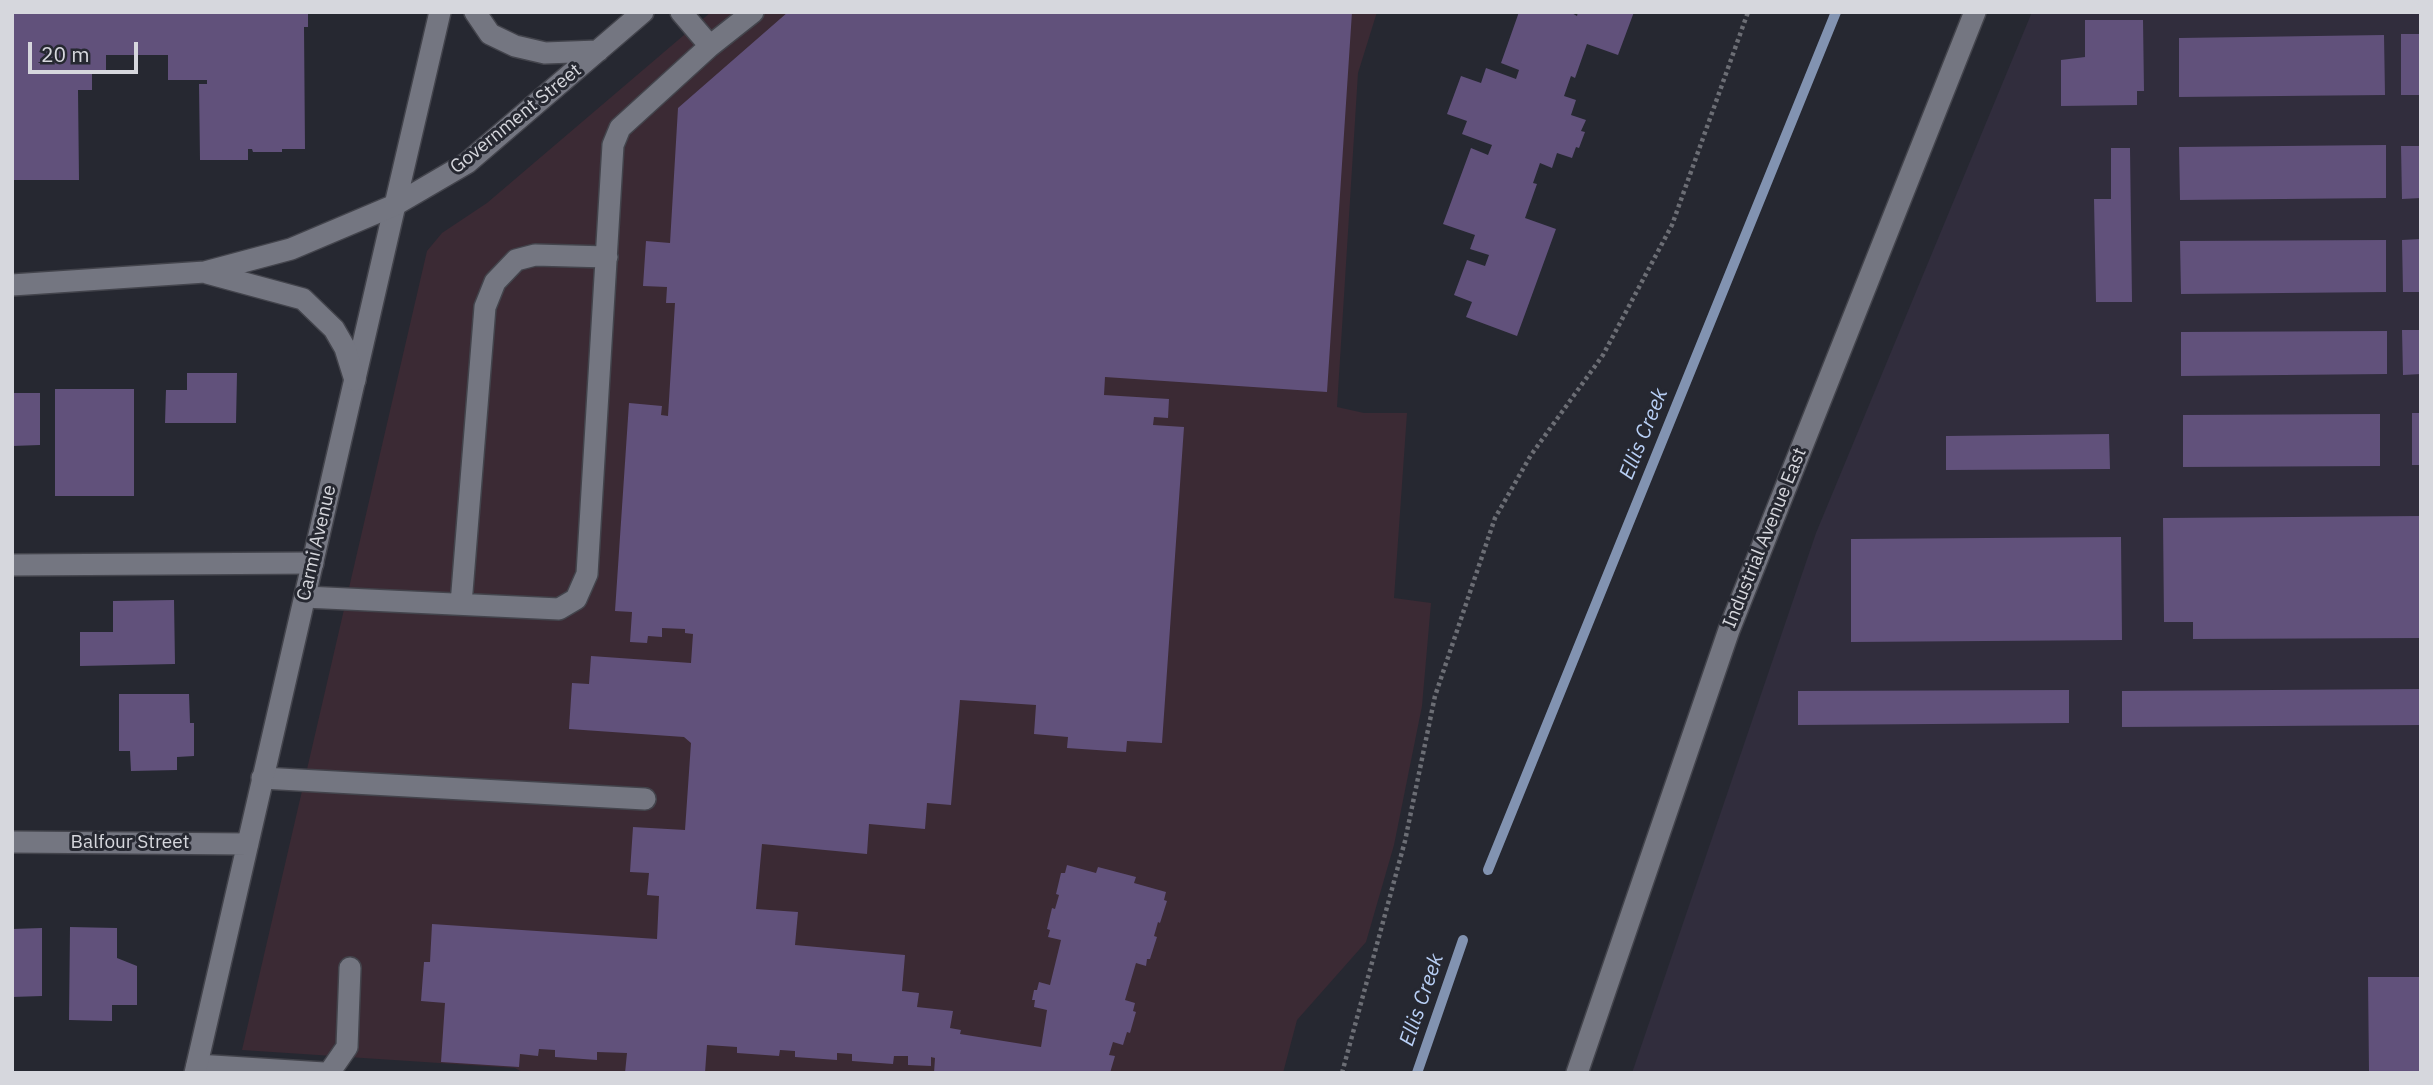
<!DOCTYPE html>
<style>
body{margin:0}
#map{position:relative;width:2433px;height:1085px;overflow:hidden;background:#262831;font-family:"IBM Plex Sans",sans-serif}
canvas{display:block}
.frame{position:absolute;inset:0;border:14px solid #d6d7dd;pointer-events:none}
.scale{position:absolute;left:28px;top:42px;width:110px;height:32px;box-sizing:border-box;border:4px solid #d6d7dd;border-top:0;padding-left:9px;font-size:21px;line-height:24px;white-space:nowrap;color:#d6d7dd;-webkit-text-stroke:5px #262831;paint-order:stroke}
</style>
<div id="map">
<canvas width="2433" height="1085"></canvas>
<div class="frame"></div>
<div class="scale">20 m</div>
</div>
<script>
const c = document.querySelector('canvas').getContext('2d');
c.lineJoin = 'round';
function fill(path, color) { c.fillStyle = color; c.fill(path, 'evenodd'); }
const toPath = rows => new Path2D(rows.map(r => 'M' + r).join(''));
function strokePath(path, color, width, dash) { c.strokeStyle = color; c.lineWidth = width; c.lineCap = dash ? 'butt' : 'round'; c.setLineDash(dash || []); c.stroke(path); }
function label(font, color, halo, rows, align = 'center') {
  c.font = font + ' "IBM Plex Sans",sans-serif'; c.lineWidth = 6; c.setLineDash([]); c.textBaseline = 'middle'; c.strokeStyle = halo; c.fillStyle = color; for (const [text, x, y, turn = 0] of rows) {
    c.save(); c.translate(x, y); c.rotate((+turn || 0) * Math.PI / 180); c.textAlign = isNaN(turn) ? turn : align; if (halo) c.strokeText(text, 0, 0); c.fillText(text, 0, 0); c.restore();
  }
}
const industrial = toPath([
 [2032,12,2421,12,2421,1073,1632,1073,1816,533]
]);
const medical = toPath([
 [711,12,1377,12,1358,73,1337,407,1364,413,1407,413,1394,598,1431,603,1422,706,1394,845,1366,942,1297,1020,1283,1073,524,1073,515,1068,242,1050,427,251,442,233,487,203]
]);
const stream = toPath([
 [1488,870,1836,12],
 [1417,1073,1463,940]
]);
const building = toPath([
 [13,12,308,12,308,27,304,27,305,149,282,149,282,152,253,152,252,149,248,149,248,160,200,160,199,84,207,84,207,80,168,80,168,55,106,55,106,73,92,73,92,90,78,90,79,180,13,180],
 [788,12,1352,12,1327,392,1105,377,1104,395,1169,399,1168,418,1154,417,1153,425,1184,427,1162,743,1127,741,1126,752,1067,748,1068,737,1034,734,1036,705,960,700,951,805,927,803,925,829,869,824,867,854,762,844,756,909,798,912,795,945,905,955,902,991,919,993,917,1007,953,1011,950,1028,961,1030,960,1034,1041,1047,1047,1010,1034,1007,1035,1000,1032,1000,1034,990,1037,990,1039,982,1050,985,1061,940,1048,937,1050,930,1047,929,1052,908,1055,909,1059,895,1056,894,1061,873,1065,873,1067,865,1096,873,1098,867,1136,877,1134,883,1166,892,1164,900,1167,901,1160,923,1158,922,1154,936,1157,937,1150,959,1147,959,1146,966,1136,963,1125,1000,1135,1003,1133,1011,1136,1012,1130,1033,1127,1032,1123,1045,1113,1042,1109,1055,1115,1056,1110,1073,934,1073,935,1058,931,1057,931,1066,908,1065,908,1056,894,1056,893,1064,852,1061,852,1054,837,1053,837,1060,795,1057,795,1051,780,1050,779,1056,737,1053,737,1047,707,1045,705,1073,625,1073,627,1053,597,1052,597,1060,555,1057,555,1050,539,1049,538,1056,520,1054,519,1067,441,1062,445,1003,421,1001,424,962,430,962,432,924,657,939,659,896,647,895,649,873,630,872,633,827,685,830,691,743,684,737,569,729,572,683,589,684,591,656,691,663,693,634,685,633,685,629,662,628,662,637,648,636,647,643,630,642,632,612,615,611,629,403,662,406,661,415,668,416,675,303,666,303,667,287,643,286,646,241,670,243,678,108],
 [1519,12,1570,12,1577,16,1578,12,1634,12,1618,55,1587,44,1575,78,1571,76,1564,96,1576,100,1571,115,1586,120,1581,131,1585,132,1579,148,1576,147,1572,158,1557,153,1552,168,1540,163,1533,183,1537,184,1525,218,1556,229,1517,336,1466,317,1472,302,1454,295,1467,260,1485,266,1489,255,1470,249,1475,235,1443,224,1471,148,1488,155,1492,145,1462,134,1467,121,1447,114,1461,76,1481,83,1486,68,1516,79,1519,70,1501,63],
 [2085,20,2143,20,2144,91,2137,91,2137,105,2061,106,2061,60,2085,57],
 [2401,34,2421,34,2421,95,2401,95],
 [2384,35,2385,95,2179,97,2179,38],
 [2386,145,2386,198,2180,200,2179,147],
 [2401,146,2421,146,2421,198,2402,199],
 [2111,148,2130,148,2132,302,2096,302,2094,199,2111,199],
 [2421,239,2421,292,2403,292,2402,240],
 [2386,240,2386,292,2181,294,2180,241],
 [2402,330,2421,330,2421,374,2403,375],
 [2387,331,2387,374,2181,376,2181,332],
 [187,373,237,373,236,423,165,423,166,390,187,390],
 [55,389,134,389,134,496,55,496],
 [12,393,40,393,40,445,12,446],
 [2412,413,2421,413,2421,465,2412,465],
 [2380,414,2380,466,2183,467,2183,415],
 [2109,434,2110,469,1946,470,1946,436],
 [2421,516,2421,638,2193,639,2193,622,2164,622,2163,518],
 [2121,537,2122,640,1851,642,1851,539],
 [174,600,175,664,80,666,80,632,113,632,113,601],
 [2421,689,2421,725,2122,727,2122,691],
 [2069,690,2069,723,1798,725,1798,691],
 [119,694,189,694,190,723,194,723,194,756,177,757,177,770,131,771,130,751,119,751],
 [70,927,117,928,117,958,137,966,137,1005,112,1005,112,1021,69,1020],
 [42,928,42,996,12,997,12,929],
 [2368,977,2421,977,2421,1073,2369,1073]
]);
const path = toPath([
 [1342,1073,1405,841,1435,696,1495,518,1531,455,1603,355,1672,225,1748,12]
]);
const lane = toPath([
 [710,46,753,12],
 [12,565,313,563],
 [305,597,559,609,576,599,587,574,613,145,620,128,710,46,681,12],
 [461,604,485,307,495,282,516,260,535,255,607,257],
 [262,778,645,799],
 [197,1065,324,1073],
 [329,1073,347,1047,350,968]
]);
const street = toPath([
 [12,842,248,844],
 [195,1073,395,205]
]);
const secondary = toPath([
 [475,12,490,34,515,46,545,53,598,51],
 [395,205,440,12],
 [207,273,303,299,334,329,345,348,355,380],
 [12,285,205,272,291,249,395,205,467,163,643,12],
 [1577,1073,1729,630,1975,12]
]);
const streetNames = [
 ["Government Street",516,119,-39],
 ["Industrial Avenue East",1765,538,-68],
 ["Carmi Avenue",317,543,-77],
 ["Balfour Street",130,843]
];
const waterNames = [
 ["Ellis Creek",1644,434,-68],
 ["Ellis Creek",1422,1000,-71]
];
fill(industrial, '#312d3d');
fill(medical, '#3b2a34');
strokePath(stream, '#8293b1', 10);
fill(building, '#61517b');
strokePath(lane, '#43444c', 24);
strokePath(street, '#43444c', 24);
strokePath(secondary, '#43444c', 24);
strokePath(path, '#6c6e75', 4.5, [3.5, 3.5]);
strokePath(lane, '#747681', 21);
strokePath(street, '#747681', 21);
strokePath(secondary, '#747681', 21);
label('19px', '#d6d7dd', '#262831', streetNames);
label('italic 21px', '#b8cff5', '#262831', waterNames);
</script>
